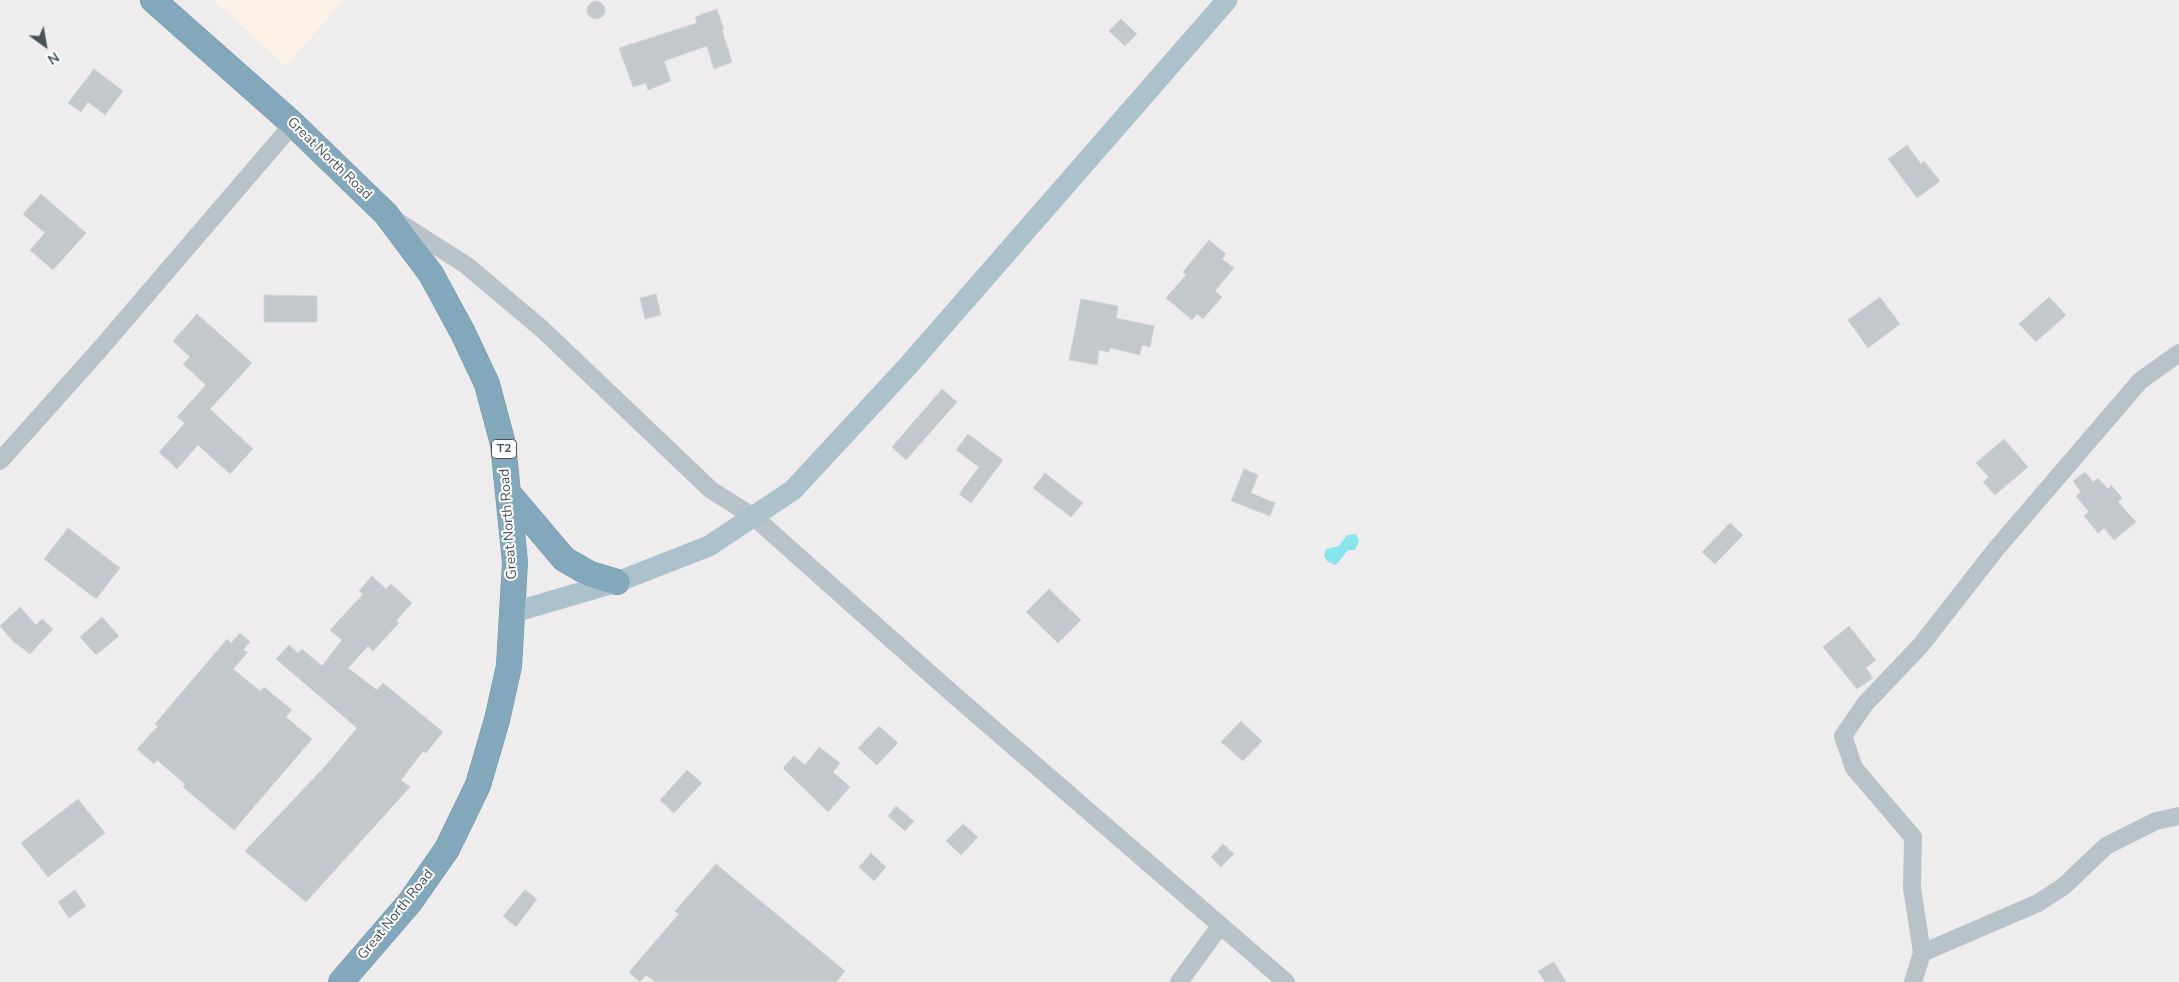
<!DOCTYPE html>
<style>
body{margin:0}
#map{position:relative;width:2179px;height:982px;overflow:hidden;background:#efeced;font-family:"Nunito Sans",sans-serif}
canvas{display:block}
.north{position:absolute;left:20px;top:20px;width:50px;height:50px;-webkit-text-stroke:4px #fff;paint-order:stroke;rotate:148deg;font-size:14px;font-weight:700;line-height:20px;text-align:center;color:#455359}
.north::after{content:'';display:block;margin:auto;width:18px;height:22px;background:#455359;clip-path:polygon(50% 0,100% 100%,50% 72%,0 100%)}
</style>
<div id="map">
<canvas width="2179" height="982"></canvas>
<div class="north">N</div>
</div>
<script>
const c = document.querySelector('canvas').getContext('2d');
c.lineJoin = 'round';
function fill(path, color) { c.fillStyle = color; c.fill(path, 'evenodd'); }
const toPath = rows => new Path2D(rows.map(r => 'M' + r).join(''));
function strokePath(path, color, width, dash) { c.strokeStyle = color; c.lineWidth = width; c.lineCap = dash ? 'butt' : 'round'; c.setLineDash(dash || []); c.stroke(path); }
function label(font, color, halo, rows, align = 'center') {
  c.font = font + ' "Nunito Sans",sans-serif'; c.lineWidth = 4; c.setLineDash([]); c.textBaseline = 'middle'; c.strokeStyle = halo; c.fillStyle = color; for (const [text, x, y, turn = 0] of rows) {
    c.save(); c.translate(x, y); c.rotate((+turn || 0) * Math.PI / 180); c.textAlign = isNaN(turn) ? turn : align; if (halo) c.strokeText(text, 0, 0); c.fillText(text, 0, 0); c.restore();
  }
}
const commercial = toPath([
 [213,0,344,0,286,66]
]);
const water = toPath([
 [1356,534,1359,541,1355,550,1348,550,1336,565,1328,562,1324,556,1326,549,1339,546,1347,535]
]);
const building = toPath([
 '587 10a9 9 0 1 1 18 0a9 9 0 1 1-18 0Z',
 [717,9,724,30,722,30,732,62,714,69,707,46,664,61,671,81,648,90,646,83,633,87,619,48,697,23,695,17,717,9],
 [1121,19,1137,34,1125,46,1109,31,1121,19],
 [94,69,123,91,105,115,88,102,81,112,68,103,94,69],
 [1907,145,1921,164,1924,161,1940,181,1917,198,1888,159,1907,145],
 [41,194,86,233,53,270,30,250,45,233,23,214,41,194],
 [1209,240,1226,254,1222,259,1234,268,1215,291,1222,297,1203,319,1197,314,1192,320,1166,298,1186,275,1183,272,1209,240],
 [656,294,661,315,645,319,640,298,656,294],
 [264,295,317,296,317,322,264,322,264,295],
 [1880,297,1900,324,1868,348,1848,320,1880,297],
 [2049,297,2066,315,2036,342,2019,324,2049,297],
 [1081,299,1118,306,1116,318,1154,326,1150,347,1142,345,1140,355,1110,348,1109,352,1099,350,1097,365,1069,360,1081,299],
 [197,314,252,363,210,409,253,449,230,474,198,445,177,469,159,452,185,423,177,417,206,385,183,364,190,357,173,341,197,314],
 [942,389,957,402,906,460,892,447,942,389],
 [968,434,1003,460,971,503,959,494,979,467,956,450,968,434],
 [2004,439,2028,467,1995,495,1983,482,1989,477,1976,463,2004,439],
 [1244,469,1258,475,1251,493,1275,503,1270,516,1231,501,1244,469],
 [2085,472,2093,482,2098,478,2108,489,2111,485,2122,498,2118,502,2136,522,2114,540,2104,528,2098,533,2084,516,2089,512,2076,496,2081,492,2073,481,2085,472],
 [1045,473,1083,503,1071,517,1033,488,1045,473],
 [1730,523,1743,535,1715,564,1702,552,1730,523],
 [68,528,120,568,96,599,44,559,68,528],
 [372,576,386,589,391,584,412,603,396,621,399,623,373,651,368,646,348,668,377,690,383,683,443,732,426,753,423,751,401,780,410,787,306,902,245,851,328,763,357,728,276,659,289,645,298,653,302,649,322,666,342,640,330,630,363,594,359,591,372,576],
 [1049,589,1081,620,1058,643,1026,612,1049,589],
 [20,607,36,625,42,619,53,629,30,654,14,642,0,626,20,607],
 [102,617,119,636,96,655,80,637,102,617],
 [1849,626,1876,660,1866,668,1873,678,1857,689,1823,647,1849,626],
 [240,633,250,642,243,650,248,652,233,669,260,691,264,687,292,710,286,717,312,739,234,830,183,787,185,784,157,760,154,764,137,749,158,726,155,724,227,639,231,643,240,633],
 [1241,721,1262,741,1243,761,1221,742,1241,721],
 [879,726,898,743,877,765,858,748,879,726],
 [819,747,840,763,833,772,850,787,828,812,783,768,794,756,805,765,819,747],
 [687,770,702,783,674,813,660,800,687,770],
 [78,799,105,833,48,877,21,843,78,799],
 [896,806,914,821,905,831,888,816,896,806],
 [963,824,978,837,961,855,946,841,963,824],
 [1223,844,1234,854,1221,867,1211,857,1223,844],
 [871,853,886,867,874,881,859,867,871,853],
 [716,864,845,971,836,982,655,982,646,975,640,982,629,972,679,914,675,911,716,864],
 [75,890,86,906,69,918,58,902,75,890],
 [525,890,537,899,516,927,503,916,525,890],
 [1554,962,1566,982,1545,982,1538,971,1554,962]
]);
const minor = toPath([
 [397,221,466,265,542,329,711,490,754,517,946,688,1286,982],
 [0,461,101,348,293,124],
 [1922,953,2038,903,2064,886,2106,846,2156,821,2179,816],
 [1179,982,1220,926],
 [1913,982,1922,953,1912,888,1913,837,1854,768,1843,736,1865,704,1921,645,1996,549,2140,381,2179,353]
]);
const major = toPath([
 [511,613,617,582,709,546,793,490,907,367,1227,0]
]);
const highway = toPath([
 [153,0,293,124,386,214,431,274,463,333,487,384,503,444,515,562,509,666,497,720,478,785,447,849,410,902,341,982],
 [509,494,564,559,590,574,617,582]
]);
const shields = [
 [504,449,25]
];
const shieldNames = [
 ["T2",504,449]
];
const streetNames = [
 ["Great North Road",329,159,44],
 ["Great North Road",509,524,-94],
 ["Great North Road",396,915,-51]
];
fill(commercial, '#fbf1e4');
fill(water, '#86e6eb');
fill(building, '#c3c8cc');
strokePath(building, '#d0d4d8', 1);
strokePath(highway, '#6f93a7', 26);
strokePath(minor, '#b7c3c9', 18);
strokePath(major, '#abc1cc', 21);
strokePath(highway, '#83a8bc', 25);
for (const [x, y, w] of shields) { const box = new Path2D(); box.roundRect(x - w / 2, y - 9.5, w, 19, 4); c.fillStyle = '#fff'; c.fill(box); strokePath(box, '#455359', 1); }
label('bold 12px', '#455359', null, shieldNames);
label('14px', '#455359', '#fff', streetNames);
</script>
